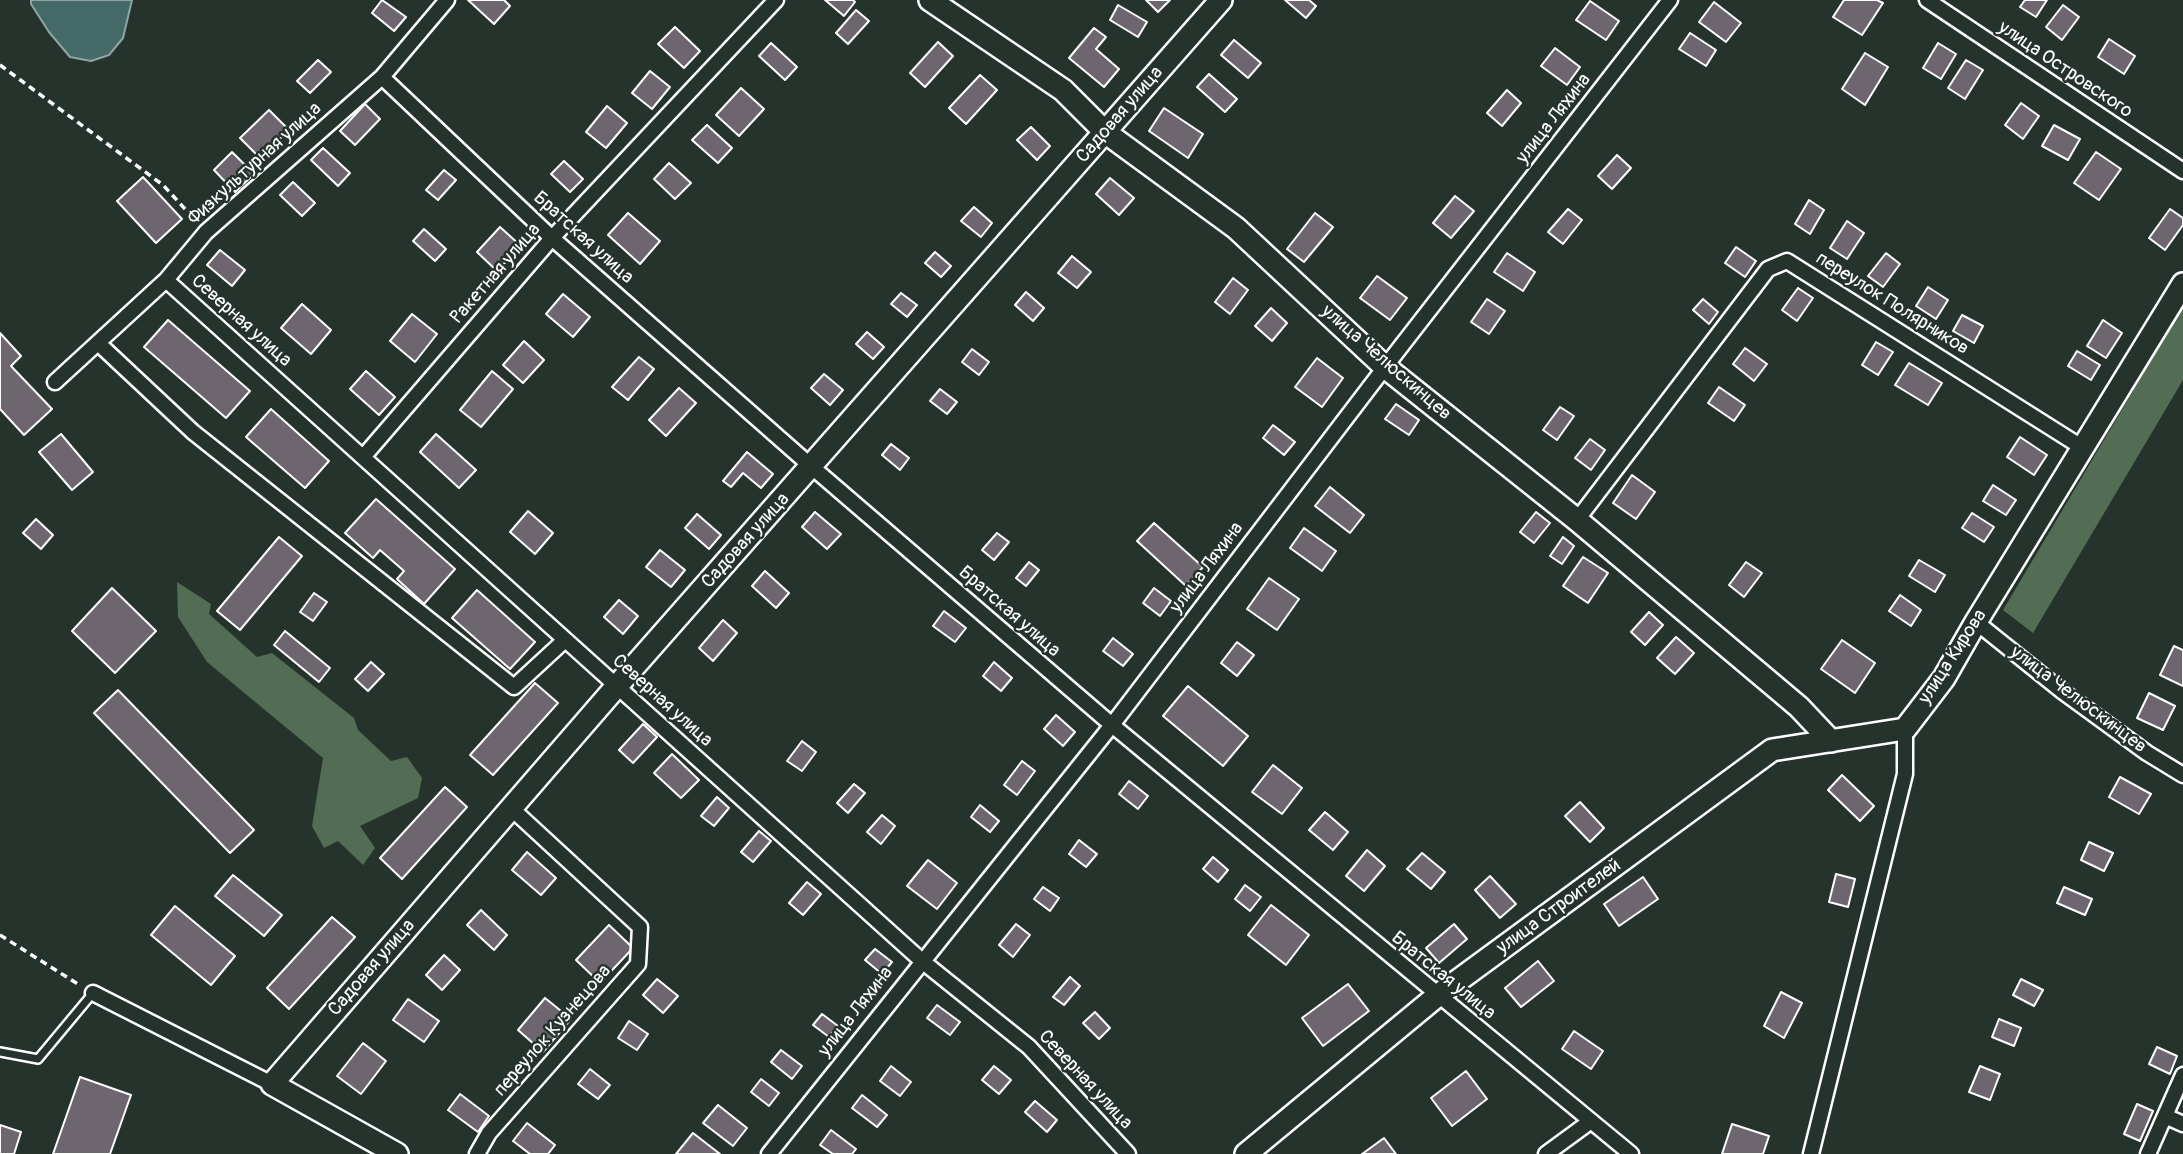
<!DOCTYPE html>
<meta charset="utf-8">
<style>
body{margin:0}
canvas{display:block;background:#26332d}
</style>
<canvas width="2183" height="1154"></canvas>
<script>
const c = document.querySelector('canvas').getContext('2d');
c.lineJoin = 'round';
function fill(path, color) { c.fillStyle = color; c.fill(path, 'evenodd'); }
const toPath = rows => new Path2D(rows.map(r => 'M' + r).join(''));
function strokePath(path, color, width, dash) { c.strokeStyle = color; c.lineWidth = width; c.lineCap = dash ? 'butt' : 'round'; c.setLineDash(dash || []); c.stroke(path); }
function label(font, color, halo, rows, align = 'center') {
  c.font = font + ' Pangolin,sans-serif'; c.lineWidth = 5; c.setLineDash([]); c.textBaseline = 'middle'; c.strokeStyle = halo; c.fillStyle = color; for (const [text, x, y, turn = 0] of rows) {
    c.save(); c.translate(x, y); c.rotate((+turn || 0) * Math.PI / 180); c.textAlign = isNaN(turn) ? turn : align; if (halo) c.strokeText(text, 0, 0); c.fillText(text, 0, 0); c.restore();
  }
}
const green = toPath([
 [2183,307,2183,380,2033,633,2003,610],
 [177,582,211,604,209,614,257,657,272,653,354,718,358,730,391,761,407,757,422,778,418,798,360,826,375,848,363,865,338,841,324,848,312,826,323,758,207,662,178,617]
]);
const water = toPath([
 [31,0,132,0,123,38,109,55,91,61,70,57,49,32,31,4,31,0]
]);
const building = toPath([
 [382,0,406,17,394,31,372,13,382,0],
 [468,0,504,0,510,6,494,24,468,0],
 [825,0,853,0,855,2,844,16,825,0],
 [1146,0,1170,0,1158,12,1146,0],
 [1285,0,1309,0,1316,6,1306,18,1285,0],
 [1844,0,1877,0,1883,3,1862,35,1833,17,1844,0],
 [2025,0,2047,0,2036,17,2020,7,2025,0],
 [1590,1,1619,21,1606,40,1576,20,1590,1],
 [1714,2,1741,23,1726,42,1699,22,1714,2],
 [1118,5,1147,22,1138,37,1110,20,1118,5],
 [2063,5,2079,17,2062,40,2046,27,2063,5],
 [856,10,869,21,848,44,836,33,856,10],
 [675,27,700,51,684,68,658,44,675,27],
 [1094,28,1106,37,1096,49,1119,69,1104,87,1069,58,1094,28],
 [1690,33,1716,50,1706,66,1679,49,1690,33],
 [2109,39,2135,56,2124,74,2098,57,2109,39],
 [1234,40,1261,63,1248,78,1221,55,1234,40],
 [938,42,953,56,925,87,910,73,938,42],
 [771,43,797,67,785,80,759,56,771,43],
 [1938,43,1956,54,1941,79,1923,68,1938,43],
 [1555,48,1580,67,1567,85,1541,66,1555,48],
 [1865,53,1888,67,1865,105,1842,89,1865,53],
 [318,60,331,72,310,93,297,81,318,60],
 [1966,60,1983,70,1965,99,1948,88,1966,60],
 [650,71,670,87,652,109,632,93,650,71],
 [1209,74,1237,99,1225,112,1197,87,1209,74],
 [980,75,997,90,966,124,949,108,980,75],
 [741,88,764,109,739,136,716,115,741,88],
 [1507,90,1521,103,1502,126,1487,113,1507,90],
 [2021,103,2039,116,2023,139,2005,125,2021,103],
 [365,104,380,119,355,145,340,131,365,104],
 [607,106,627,123,606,148,586,132,607,106],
 [1164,108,1203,134,1188,158,1149,131,1164,108],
 [269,110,289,130,260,158,240,138,269,110],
 [707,125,732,148,718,163,692,140,707,125],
 [2054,125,2080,139,2068,160,2042,146,2054,125],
 [1031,127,1050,146,1037,160,1017,140,1031,127],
 [323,148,350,173,338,186,311,160,323,148],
 [232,152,254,174,235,192,214,170,232,152],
 [2096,152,2121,169,2099,200,2074,183,2096,152],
 [1617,155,1631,168,1612,189,1598,176,1617,155],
 [564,161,583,179,570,192,551,174,564,161],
 [669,163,691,183,675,199,654,179,669,163],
 [444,170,456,180,438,200,426,190,444,170],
 [143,177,182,219,156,243,117,201,143,177],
 [1110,178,1134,198,1119,215,1096,194,1110,178],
 [293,182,315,203,302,216,280,195,293,182],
 [1455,196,1474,211,1451,238,1433,223,1455,196],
 [1809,200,1824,210,1810,234,1795,224,1809,200],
 [974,207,992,223,981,237,961,221,974,207],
 [1568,209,1582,220,1563,244,1548,232,1568,209],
 [2170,209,2183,218,2183,225,2165,250,2149,238,2170,209],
 [628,213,660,241,640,264,608,235,628,213],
 [1315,213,1333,227,1304,262,1287,249,1315,213],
 [1847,221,1864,233,1847,259,1830,248,1847,221],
 [500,227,521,246,497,271,477,252,500,227],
 [424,229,446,249,435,261,413,241,424,229],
 [1736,247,1756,261,1745,277,1725,263,1736,247],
 [220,250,245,270,232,286,207,265,220,250],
 [935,252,951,266,941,277,925,263,935,252],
 [1507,253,1535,272,1523,291,1494,272,1507,253],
 [1886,253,1900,264,1883,287,1868,276,1886,253],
 [1072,256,1091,272,1077,288,1058,273,1072,256],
 [1377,276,1407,298,1390,320,1360,298,1377,276],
 [1233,278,1248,290,1230,314,1215,302,1233,278],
 [1928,287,1948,300,1936,319,1916,306,1928,287],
 [1798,288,1813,298,1797,321,1782,310,1798,288],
 [1026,292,1044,308,1033,321,1015,305,1026,292],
 [901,293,917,305,907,317,891,304,901,293],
 [563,294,590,317,573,337,546,314,563,294],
 [1487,299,1505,311,1489,334,1471,322,1487,299],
 [1703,299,1718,312,1709,324,1693,310,1703,299],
 [302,304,331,330,311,354,281,328,302,304],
 [1271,308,1287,323,1272,341,1255,326,1271,308],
 [412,314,437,334,415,362,390,341,412,314],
 [1962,315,1983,326,1974,343,1953,331,1962,315],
 [168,320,250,391,226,418,144,347,168,320],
 [2103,320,2122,333,2106,358,2087,346,2103,320],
 [867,332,884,347,873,359,856,344,867,332],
 [0,333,21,356,11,366,52,409,24,435,0,409,0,333],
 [524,341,544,360,523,383,503,365,524,341],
 [1876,342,1893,352,1878,375,1862,365,1876,342],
 [1745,348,1767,364,1754,381,1733,364,1745,348],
 [972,349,989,362,979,375,962,362,972,349],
 [2077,351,2100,365,2091,380,2068,366,2077,351],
 [639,357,654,369,628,400,612,387,639,357],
 [1317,358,1343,378,1322,407,1295,387,1317,358],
 [1909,363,1942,383,1928,405,1895,385,1909,363],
 [366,371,395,397,379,415,350,389,366,371],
 [492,371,513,389,481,427,460,410,492,371],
 [824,374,843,390,830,405,811,388,824,374],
 [1719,387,1745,405,1734,421,1708,403,1719,387],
 [679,388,696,403,666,436,649,420,679,388],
 [940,389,957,402,947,414,930,401,940,389],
 [1396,404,1419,420,1409,435,1385,419,1396,404],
 [1560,407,1574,416,1557,440,1543,430,1560,407],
 [271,409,329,461,305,488,246,437,271,409],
 [1273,425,1295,442,1284,455,1263,438,1273,425],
 [61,434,93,472,72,490,39,452,61,434],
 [436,434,476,470,459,488,420,452,436,434],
 [2020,437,2047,455,2034,475,2007,457,2020,437],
 [1590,439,1605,450,1591,470,1575,458,1590,439],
 [891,444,909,458,900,470,882,455,891,444],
 [747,452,773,474,761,488,743,473,731,487,723,481,747,452],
 [1632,475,1655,492,1636,519,1613,503,1632,475],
 [1993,485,2016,500,2006,515,1983,501,1993,485],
 [1330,487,1364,515,1350,533,1315,506,1330,487],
 [376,499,455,569,424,604,397,579,404,571,380,550,373,558,345,533,376,499],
 [528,511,553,533,535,554,510,532,528,511],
 [815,512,841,534,827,549,802,527,815,512],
 [1536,512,1550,523,1534,543,1520,532,1536,512],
 [1972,513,1994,527,1984,542,1962,528,1972,513],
 [697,514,721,535,709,549,685,528,697,514],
 [36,519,53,535,41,549,23,533,36,519],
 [1154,523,1203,567,1186,586,1137,541,1154,523],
 [1304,528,1336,551,1322,571,1290,548,1304,528],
 [997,533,1009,542,994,560,982,550,997,533],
 [279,537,302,556,240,630,217,611,279,537],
 [1563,537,1574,546,1562,564,1550,556,1563,537],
 [660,550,685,570,671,587,646,567,660,550],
 [1583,557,1608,573,1588,603,1563,586,1583,557],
 [1919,560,1945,575,1935,592,1909,576,1919,560],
 [1029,562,1039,570,1026,586,1016,578,1029,562],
 [1746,562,1762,573,1744,597,1729,585,1746,562],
 [765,571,789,593,776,608,752,586,765,571],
 [1269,578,1299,599,1277,630,1247,609,1269,578],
 [112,588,156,631,115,673,72,631,112,588],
 [1154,588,1171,601,1160,616,1143,603,1154,588],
 [477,590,535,642,510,669,452,618,477,590],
 [314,593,327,602,313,621,300,612,314,593],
 [1900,595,1921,610,1911,626,1889,611,1900,595],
 [619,600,638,616,623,634,604,617,619,600],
 [944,611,966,628,955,642,933,626,944,611],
 [1649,612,1663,625,1645,645,1631,632,1649,612],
 [723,620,737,633,713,661,699,648,723,620],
 [285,631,330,668,319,682,274,645,285,631],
 [1676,637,1694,653,1675,674,1657,658,1676,637],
 [1113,638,1133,654,1123,666,1103,651,1113,638],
 [1842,640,1875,663,1855,693,1821,669,1842,640],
 [1237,642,1254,655,1237,676,1221,663,1237,642],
 [2174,646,2183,650,2183,686,2160,675,2174,646],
 [371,662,384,674,368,691,355,679,371,662],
 [994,662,1012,678,1001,691,983,676,994,662],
 [535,683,558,703,493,775,470,755,535,683],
 [1188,686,1248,736,1223,766,1163,716,1188,686],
 [118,690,254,830,230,853,94,713,118,690],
 [2149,693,2175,706,2163,730,2137,718,2149,693],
 [1056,715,1075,732,1063,746,1044,729,1056,715],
 [643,724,657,737,633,763,619,750,643,724],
 [802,741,816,752,802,771,787,761,802,741],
 [672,754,699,780,681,798,654,773,672,754],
 [1022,761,1035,771,1017,795,1004,785,1022,761],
 [1273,765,1302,788,1282,814,1252,792,1273,765],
 [1842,775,1874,806,1860,821,1828,790,1842,775],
 [2120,777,2151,794,2139,814,2109,797,2120,777],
 [1129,781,1148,796,1138,809,1119,794,1129,781],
 [854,784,865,793,848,813,837,803,854,784],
 [445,787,467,807,402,879,380,858,445,787],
 [717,797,729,808,714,826,701,816,717,797],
 [1580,802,1604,828,1590,842,1565,816,1580,802],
 [980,805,999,821,990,832,971,817,980,805],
 [1325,812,1348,832,1333,850,1309,830,1325,812],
 [882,815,895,826,881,844,867,832,882,815],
 [759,831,771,841,753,862,741,852,759,831],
 [1079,840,1097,854,1086,867,1069,854,1079,840],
 [2089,842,2113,853,2104,871,2081,860,2089,842],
 [1367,850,1385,866,1364,891,1346,876,1367,850],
 [527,852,556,878,541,895,512,870,527,852],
 [1422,853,1445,872,1431,889,1407,869,1422,853],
 [1213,857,1228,870,1218,882,1203,869,1213,857],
 [928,860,957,883,937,909,907,886,928,860],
 [1836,874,1855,879,1848,907,1829,902,1836,874],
 [233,875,282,915,264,936,215,896,233,875],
 [1490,876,1516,904,1500,918,1475,890,1490,876],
 [1643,877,1658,899,1619,926,1604,904,1643,877],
 [807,882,821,894,803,915,789,903,807,882],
 [1245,885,1261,897,1250,911,1235,899,1245,885],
 [1043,887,1059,898,1050,911,1034,899,1043,887],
 [2064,887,2092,899,2085,915,2057,903,2064,887],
 [1271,905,1309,935,1286,965,1248,935,1271,905],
 [175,906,235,956,211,985,151,935,175,906],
 [481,910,507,935,494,950,467,925,481,910],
 [332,917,355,937,289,1009,267,988,332,917],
 [1016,924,1030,935,1013,957,999,945,1016,924],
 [1454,924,1467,939,1439,963,1426,948,1454,924],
 [609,925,633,948,600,983,576,960,609,925],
 [875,949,892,962,882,974,865,960,875,949],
 [444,955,460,970,442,990,426,975,444,955],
 [1538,961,1554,981,1521,1007,1505,988,1538,961],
 [1070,977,1080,986,1064,1005,1053,997,1070,977],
 [657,979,678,996,663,1013,643,995,657,979],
 [2021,979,2043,990,2034,1006,2013,995,2021,979],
 [1348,984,1369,1011,1323,1046,1302,1018,1348,984],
 [1781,992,1802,1003,1784,1038,1764,1026,1781,992],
 [545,998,571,1019,543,1052,518,1030,545,998],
 [408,999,439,1021,424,1042,393,1020,408,999],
 [937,1005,960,1022,950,1035,927,1018,937,1005],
 [1095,1012,1110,1028,1099,1039,1083,1023,1095,1012],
 [822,1014,838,1026,829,1037,813,1025,822,1014],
 [1999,1019,2021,1028,2014,1046,1992,1037,1999,1019],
 [629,1021,648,1034,637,1050,618,1038,629,1021],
 [1574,1031,1603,1051,1591,1069,1562,1049,1574,1031],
 [363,1043,386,1061,361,1094,337,1076,363,1043],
 [2157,1047,2177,1056,2170,1074,2149,1064,2157,1047],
 [781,1050,802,1066,792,1079,771,1062,781,1050],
 [891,1066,911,1082,900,1096,880,1081,891,1066],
 [994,1066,1011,1080,999,1094,982,1080,994,1066],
 [1980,1066,2000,1074,1990,1100,1969,1092,1980,1066],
 [590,1069,610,1085,598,1099,578,1084,590,1069],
 [1466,1071,1487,1099,1452,1126,1431,1098,1466,1071],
 [80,1077,131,1095,110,1154,53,1154,80,1077],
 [761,1079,779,1093,769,1106,751,1092,761,1079],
 [460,1094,489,1116,478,1132,448,1110,460,1094],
 [862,1095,887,1115,877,1127,852,1108,862,1095],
 [1035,1101,1057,1120,1047,1132,1025,1112,1035,1101],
 [2137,1104,2153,1111,2140,1141,2124,1134,2137,1104],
 [718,1105,747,1128,733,1146,703,1123,718,1105],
 [527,1123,555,1145,548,1154,530,1154,513,1141,527,1123],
 [1732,1124,1769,1136,1763,1154,1722,1154,1732,1124],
 [0,1125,21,1132,14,1154,0,1154,0,1125],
 [831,1130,856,1149,852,1154,833,1154,820,1145,831,1130],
 [693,1133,720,1154,676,1154,693,1133],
 [1384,1138,1396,1154,1362,1154,1384,1138]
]);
const path = toPath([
 [0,65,163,185,197,222],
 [0,935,81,986]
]);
const lane = toPath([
 [0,1052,38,1059,93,993]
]);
const street = toPath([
 [1927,0,2183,171],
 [382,77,552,238,812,467,1112,725,1631,1154],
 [166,280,922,961,1029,1047,1128,1154],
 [98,343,193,432,514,687,565,640],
 [55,382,166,280,206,232,382,77,447,0],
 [364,456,552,238,776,0],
 [1577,520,1768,269,1787,261,2083,448],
 [1976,622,2062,691,2147,753,2183,775],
 [93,993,272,1084],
 [2165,1116,2183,1124],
 [477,1154,489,1133,638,964,640,927,511,808],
 [769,1154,1112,725,1385,367,1670,0],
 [1546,1154,1591,1121],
 [1811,1154,1905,774,1905,729],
 [2148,1154,2183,1075]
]);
const secondary = toPath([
 [930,0,1063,90,1105,132,1236,228,1385,367,1577,520,1799,707,1831,741],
 [397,1154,272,1084,616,687,1221,0],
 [1246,1154,1437,996,1772,750,1905,729,1944,678,1976,622,2183,284]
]);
const streetNames = [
 ["улица Островского",2065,70,34],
 ["Садовая улица",1120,115,-49],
 ["улица Ляхина",1554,119,-52],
 ["Физкультурная улица",255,164,-42],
 ["Братская улица",583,238,42],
 ["Ракетная улица",496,274,-49],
 ["переулок Полярников",1892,304,32],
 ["Северная улица",241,321,42],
 ["улица Челюскинцев",1386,363,41],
 ["Садовая улица",746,541,-48],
 ["улица Ляхина",1207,568,-53],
 ["Братская улица",1009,612,41],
 ["улица Кирова",1953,657,-57],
 ["улица Челюскинцев",2078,700,37],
 ["Северная улица",662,701,42],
 ["улица Строителей",1559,907,-36],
 ["Садовая улица",372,968,-49],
 ["Братская улица",1443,976,39],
 ["улица Ляхина",856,1012,-52],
 ["переулок Кузнецова",553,1031,-49],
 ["Северная улица",1085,1080,47]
];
fill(green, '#526d54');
fill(water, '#446967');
strokePath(water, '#8fa5a4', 2);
fill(building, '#6d666f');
strokePath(building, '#fff', 2);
strokePath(lane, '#fff', 12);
strokePath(street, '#fff', 19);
strokePath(secondary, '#fff', 26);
strokePath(path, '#fff', 3.5, [7, 5]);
strokePath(lane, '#26332d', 7);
strokePath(street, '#26332d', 14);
strokePath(secondary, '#26332d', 21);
label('19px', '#fff', '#26332d', streetNames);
</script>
